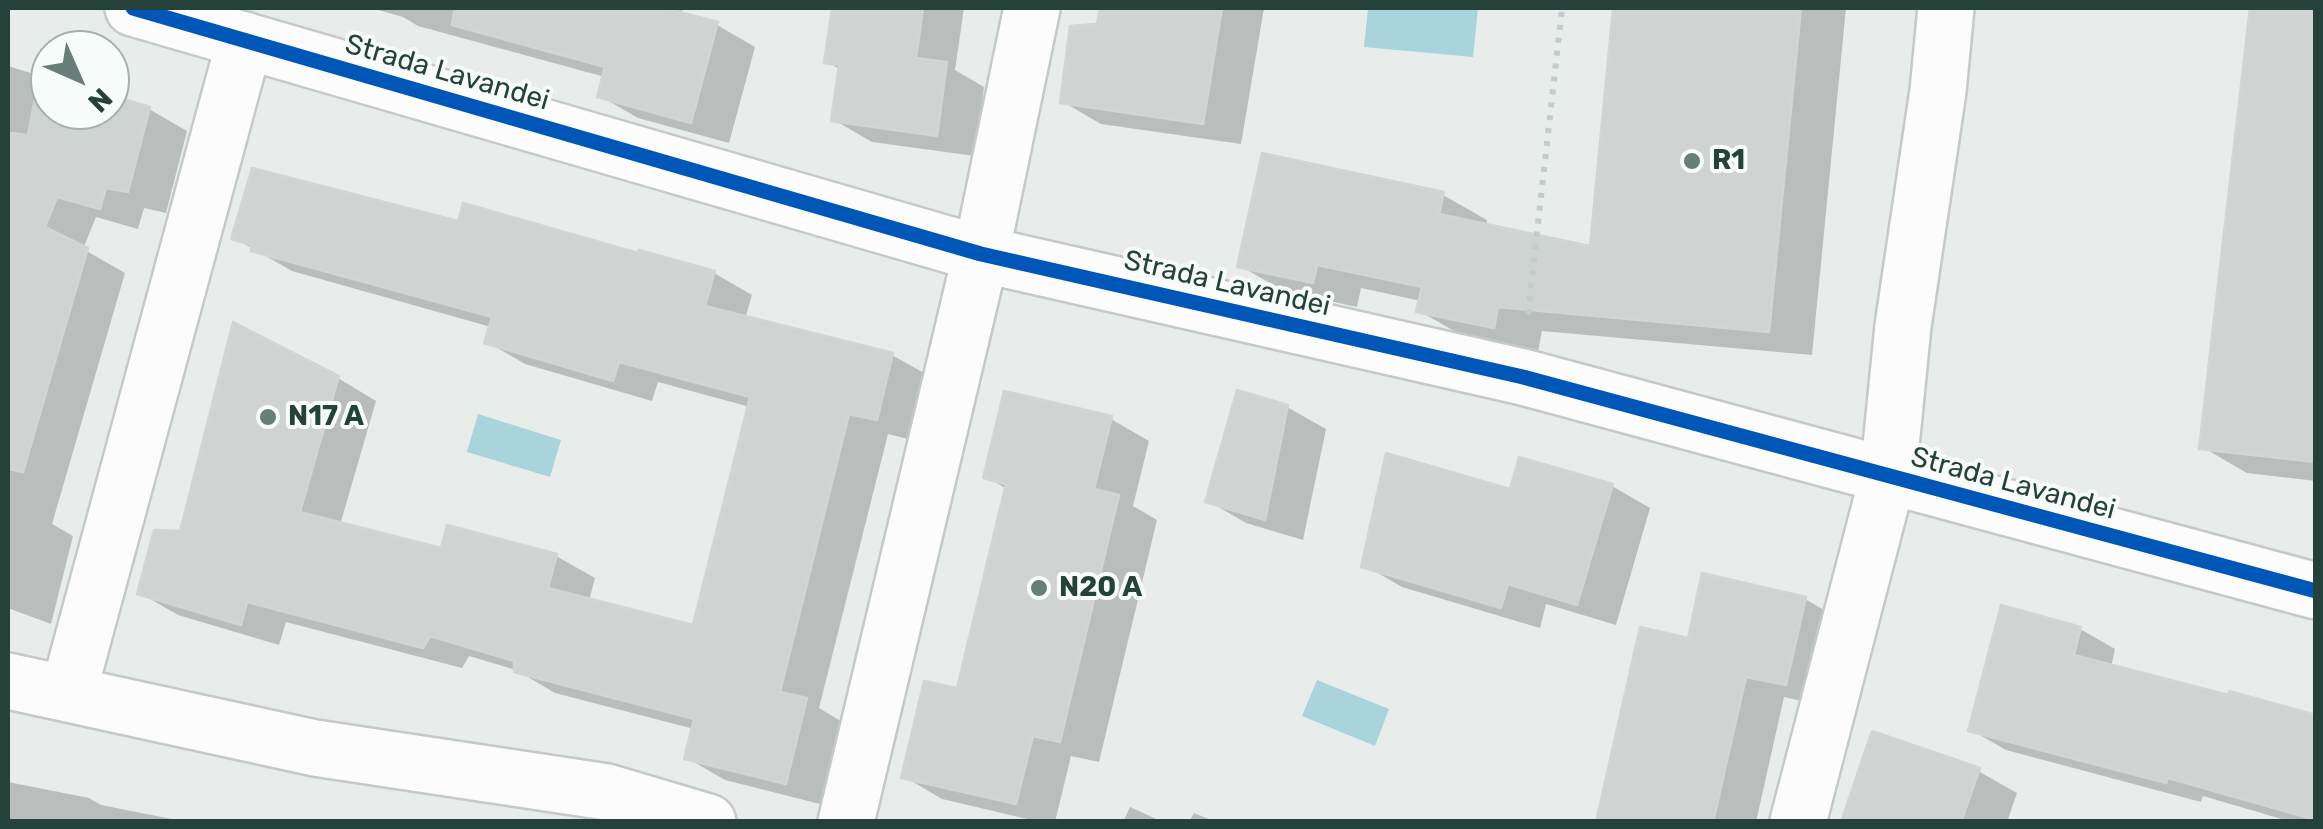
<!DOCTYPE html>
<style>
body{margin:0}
#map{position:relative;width:2323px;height:829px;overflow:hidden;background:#e8edeb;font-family:Rubik,sans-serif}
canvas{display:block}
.frame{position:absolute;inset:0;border:10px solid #24423a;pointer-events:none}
.north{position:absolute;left:30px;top:30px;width:100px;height:100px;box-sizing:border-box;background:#f7fbf9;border:2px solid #a3b1ad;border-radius:50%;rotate:135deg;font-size:28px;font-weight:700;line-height:40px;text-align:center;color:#24423a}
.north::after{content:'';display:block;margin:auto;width:35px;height:45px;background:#697e78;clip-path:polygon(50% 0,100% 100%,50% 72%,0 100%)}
</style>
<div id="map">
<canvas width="2323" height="829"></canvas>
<div class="frame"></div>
<div class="north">N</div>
</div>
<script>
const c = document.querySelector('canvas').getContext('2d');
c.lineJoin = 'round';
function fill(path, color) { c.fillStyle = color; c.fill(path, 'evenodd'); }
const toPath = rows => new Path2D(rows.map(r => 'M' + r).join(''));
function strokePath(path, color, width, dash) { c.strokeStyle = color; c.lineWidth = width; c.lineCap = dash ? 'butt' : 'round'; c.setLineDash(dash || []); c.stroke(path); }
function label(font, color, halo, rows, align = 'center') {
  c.font = font + ' Rubik,sans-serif'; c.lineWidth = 8; c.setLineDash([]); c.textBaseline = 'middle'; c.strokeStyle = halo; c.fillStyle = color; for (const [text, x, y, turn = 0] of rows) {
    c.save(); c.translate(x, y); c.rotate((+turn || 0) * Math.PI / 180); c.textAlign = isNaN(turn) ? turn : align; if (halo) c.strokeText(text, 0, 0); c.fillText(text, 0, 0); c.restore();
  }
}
const water = toPath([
 [1368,8,1478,8,1473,57,1364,47],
 [478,414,561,440,550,477,467,452],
 [1317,680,1389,709,1375,746,1302,716]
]);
const shadow = toPath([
 [371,8,683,8,681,15,717,25,755,47,729,143,638,118,600,96,605,77,418,26,403,17],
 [835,8,964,8,955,70,984,87,975,156,872,142,834,120,841,70,827,62],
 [1103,8,1264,8,1241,144,1101,124,1063,102,1100,26],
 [1616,8,1846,8,1812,355,1542,331,1538,351,1463,336,1419,311,1421,301,1361,288,1357,307,1284,291,1240,266,1443,195,1487,220,1486,226,1592,249],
 [2252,8,2316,8,2316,481,2247,473,2202,447],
 [8,66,50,79,50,110,110,110,110,97,149,109,187,131,166,213,144,208,138,229,96,217,83,249,125,273,52,524,73,536,51,624,8,608],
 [460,224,640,256,714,273,752,295,745,319,892,355,931,377,916,441,888,434,819,708,844,723,824,805,725,780,687,758,694,729,555,693,516,670,469,656,462,668,286,622,279,645,178,615,140,593,182,533,338,378,376,401,340,525,443,551,556,556,595,578,589,601,694,628,750,407,658,382,652,401,525,364,487,342,491,327,292,271,234,238],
 [1287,407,1326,429,1303,540,1246,523,1208,501],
 [1111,419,1149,441,1133,506,1157,520,1099,762,1071,756,1055,822,1040,822,942,799,903,776,959,691,1007,489,986,477],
 [1612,486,1650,508,1616,625,1546,604,1540,628,1402,587,1364,565,1512,492],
 [1805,599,1843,621,1824,706,1784,697,1756,822,1598,822,1690,641],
 [2080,629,2115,649,2111,667,2316,717,2316,822,2292,822,2203,796,2201,802,2006,750,1971,730],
 [1978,771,2017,793,2007,822,1851,822],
 [8,782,89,798,101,805,187,822,8,822],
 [1130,807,1163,822,1123,822],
 [1194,813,1216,822,1189,822]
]);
const building = toPath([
 [455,8,664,8,718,22,691,123,597,97,605,67,452,25,455,8],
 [832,8,923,8,916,58,947,62,937,136,831,121,839,65,824,63,832,8],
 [1100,8,1222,8,1203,124,1060,103,1070,26,1097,24,1100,8],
 [1613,8,1801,8,1769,332,1498,307,1494,328,1416,312,1422,287,1317,265,1313,283,1237,267,1262,153,1444,192,1439,214,1590,246,1613,8],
 [2250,8,2316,8,2316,462,2199,449,2250,8],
 [40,73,50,76,50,110,110,110,110,95,150,107,128,192,106,188,100,209,57,197,45,227,88,248,23,472,8,469,8,133,28,135,40,73],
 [252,168,458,221,463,203,638,253,639,250,715,271,705,306,893,353,877,420,849,414,780,692,807,698,786,784,684,759,694,719,514,672,514,661,430,636,423,648,247,602,241,625,137,594,154,530,180,531,233,322,339,376,300,512,441,548,447,525,557,554,548,588,693,625,750,397,619,362,613,381,484,343,492,317,251,251,252,245,231,239,252,168],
 [1237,390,1288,405,1265,520,1205,502,1237,390],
 [1004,391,1112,416,1094,489,1119,495,1060,742,1033,736,1016,804,901,778,924,681,957,688,1006,484,983,478,1004,391],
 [1386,453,1510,489,1519,457,1613,484,1577,605,1508,584,1501,608,1361,567,1386,453],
 [1702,573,1806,597,1786,685,1746,677,1713,822,1596,822,1640,627,1688,638,1702,573],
 [2001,605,2081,627,2074,655,2228,695,2229,691,2316,715,2316,820,2168,778,2166,783,1968,731,2001,605],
 [1872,731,1980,768,1961,822,1841,822,1872,731]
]);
const path = toPath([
 [1528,314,1562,8]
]);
const street = toPath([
 [133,8,981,254,1523,377,2316,591],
 [8,681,315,748,607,792,708,822],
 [68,694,245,40],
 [846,822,981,254,1032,8],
 [1798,822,1888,476,1903,326,1938,91,1946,8]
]);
const cycleway = toPath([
 [133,8,981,254,1523,377,2316,591]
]);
const markers = [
 [1692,161,10,"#697e78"],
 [268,417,10,"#697e78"],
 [1039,588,10,"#697e78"]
];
const streetNames = [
 ["Strada Lavandei",447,73,16],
 ["Strada Lavandei",1227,284,13],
 ["Strada Lavandei",2013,484,15]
];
const poiNames = [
 ["R1",1712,161],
 ["N17 A",288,417],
 ["N20 A",1059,588]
];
fill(water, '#a9d4db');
fill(shadow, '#0003');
fill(building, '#cfd4d2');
strokePath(building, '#d1d6d4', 2.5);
strokePath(street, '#c5cac8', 60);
strokePath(path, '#c3ccca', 6, [5, 8]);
strokePath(street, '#fcfcfc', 55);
strokePath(cycleway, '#0057b8', 15);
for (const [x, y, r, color] of markers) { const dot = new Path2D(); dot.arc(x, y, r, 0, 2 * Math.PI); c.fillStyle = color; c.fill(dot); strokePath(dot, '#f7fbf9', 4); }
label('28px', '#24423a', '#f7fbf9', streetNames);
label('bold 28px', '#24423a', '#f7fbf9', poiNames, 'left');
</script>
